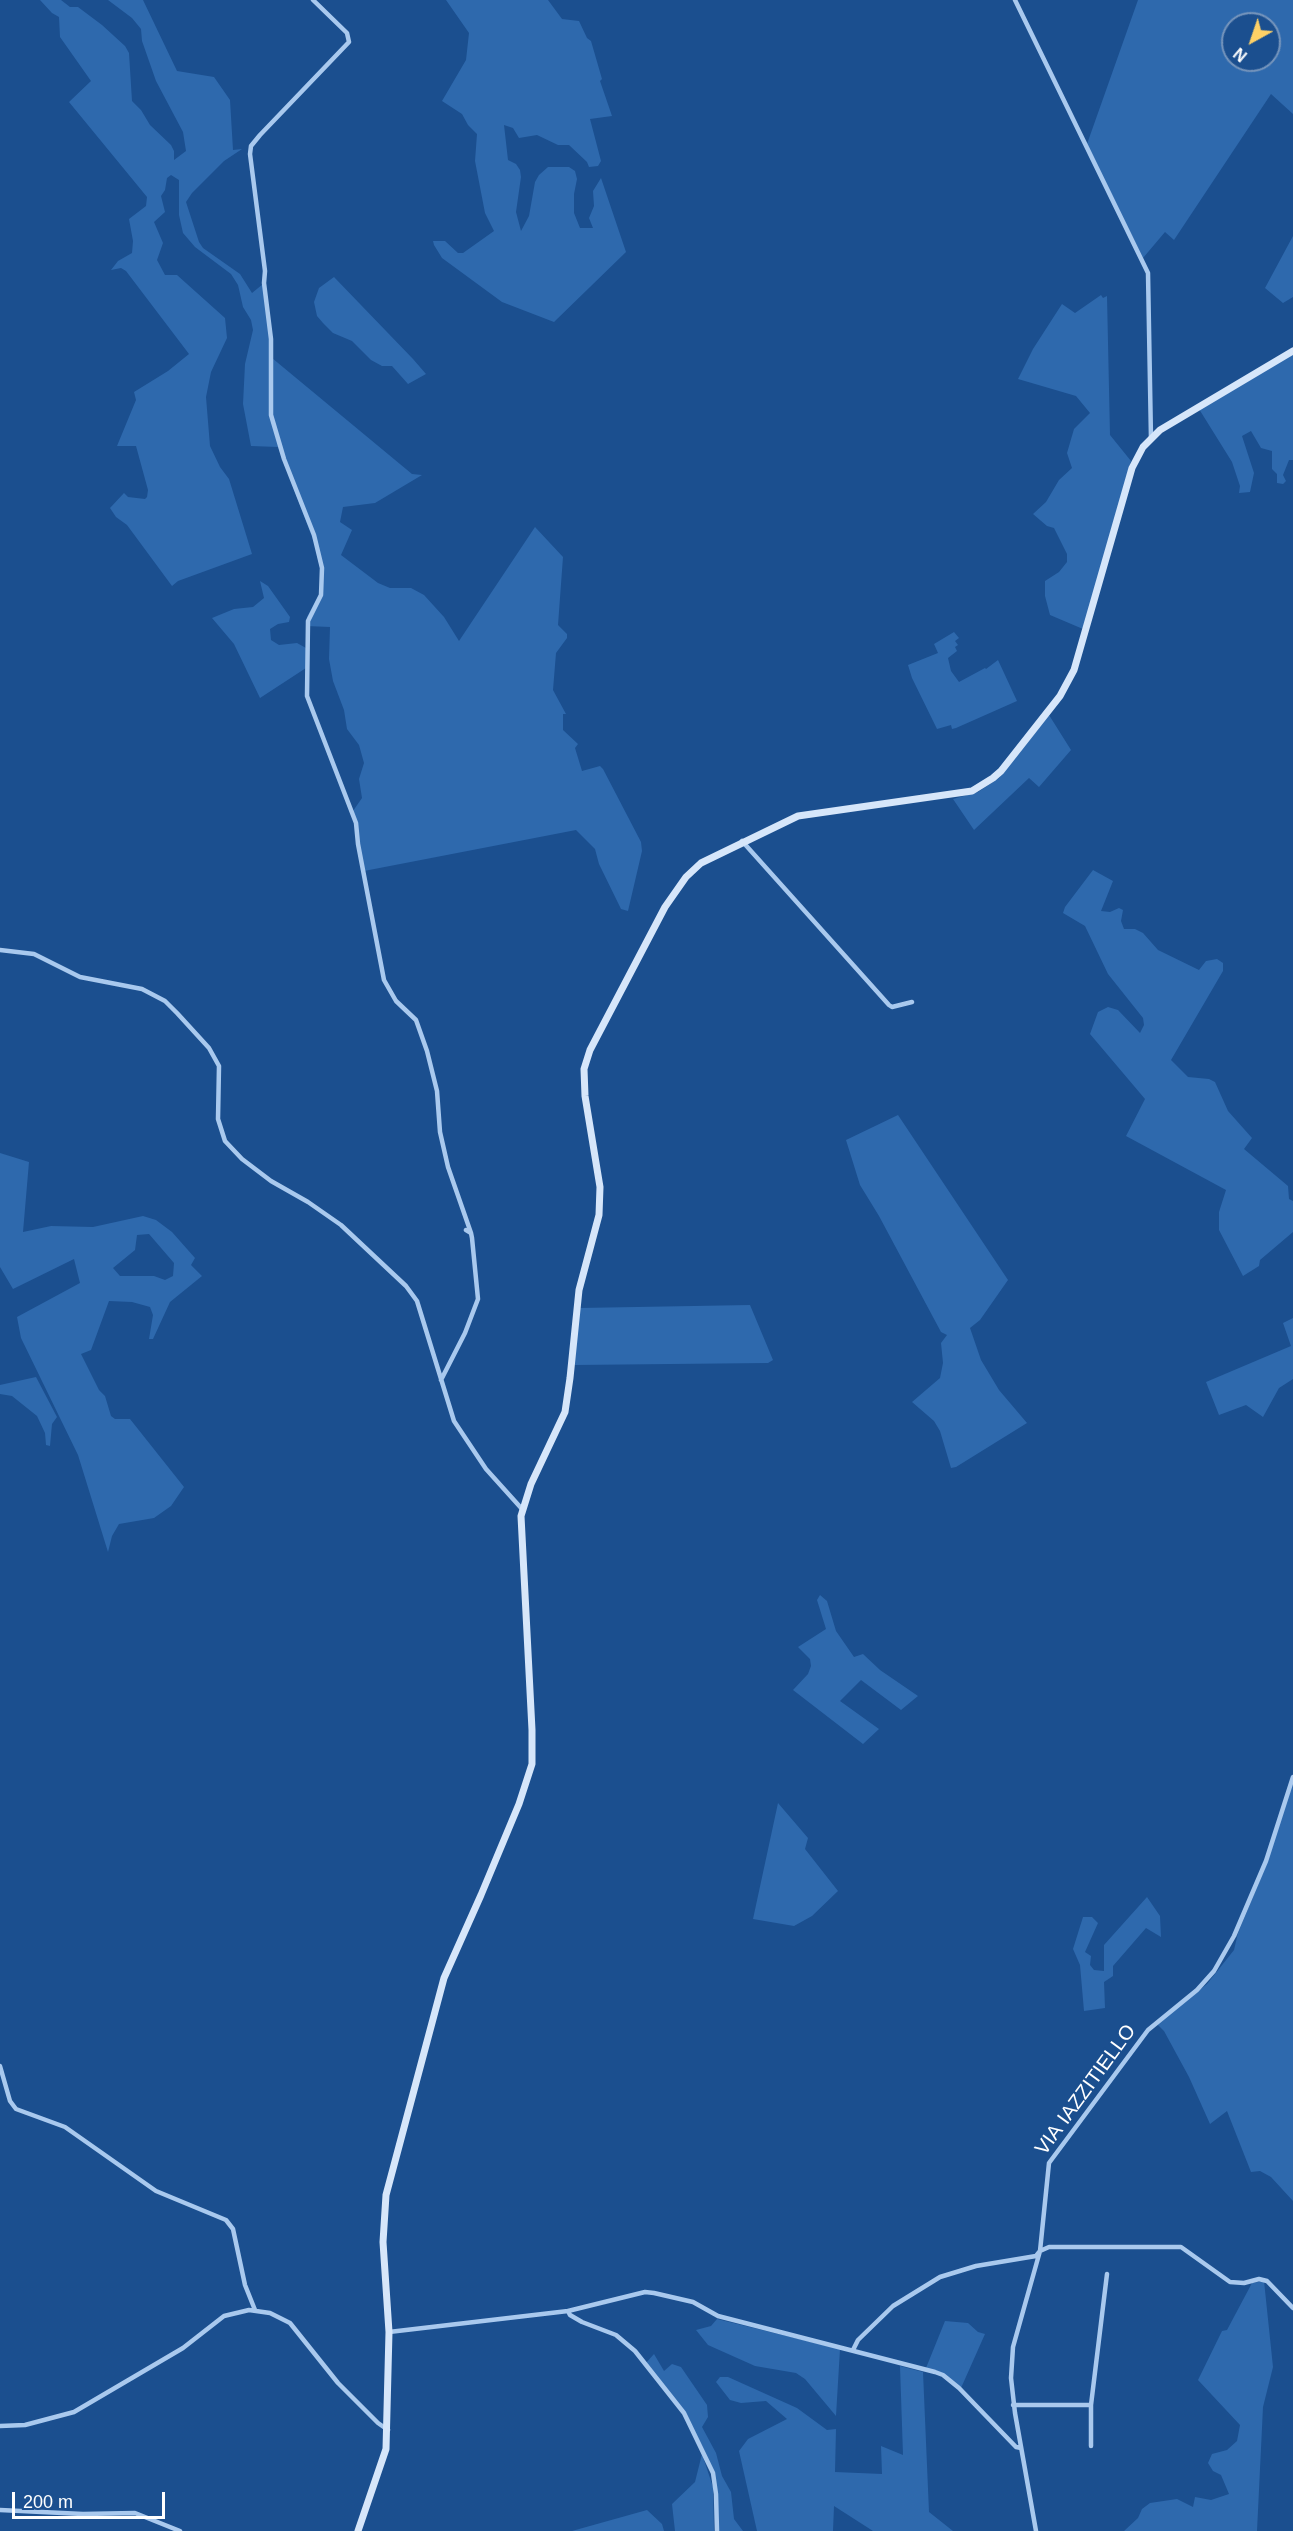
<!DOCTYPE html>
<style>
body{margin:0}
#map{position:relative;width:1293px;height:2531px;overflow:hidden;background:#1b4f8f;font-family:Arial,sans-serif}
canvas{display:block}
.north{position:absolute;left:1221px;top:12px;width:60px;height:60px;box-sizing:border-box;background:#1b4f8f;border:2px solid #7695bc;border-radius:50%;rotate:220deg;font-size:16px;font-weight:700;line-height:24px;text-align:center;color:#fff}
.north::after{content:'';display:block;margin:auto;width:21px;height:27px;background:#ffd166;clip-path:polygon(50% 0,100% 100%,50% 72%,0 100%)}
.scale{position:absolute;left:12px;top:2492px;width:153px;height:27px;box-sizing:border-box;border:3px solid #fff;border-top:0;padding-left:8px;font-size:18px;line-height:21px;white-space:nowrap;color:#fff;-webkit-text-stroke:4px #1b4f8f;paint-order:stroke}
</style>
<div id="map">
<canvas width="1293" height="2531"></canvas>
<div class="north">N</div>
<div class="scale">200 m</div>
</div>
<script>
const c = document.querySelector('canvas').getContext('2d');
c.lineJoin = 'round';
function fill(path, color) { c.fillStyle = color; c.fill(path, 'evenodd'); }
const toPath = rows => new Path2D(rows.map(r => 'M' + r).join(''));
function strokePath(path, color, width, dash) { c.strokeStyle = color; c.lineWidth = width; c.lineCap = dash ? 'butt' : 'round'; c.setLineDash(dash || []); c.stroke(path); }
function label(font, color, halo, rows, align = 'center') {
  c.font = font + ' Arial,sans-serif'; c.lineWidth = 4.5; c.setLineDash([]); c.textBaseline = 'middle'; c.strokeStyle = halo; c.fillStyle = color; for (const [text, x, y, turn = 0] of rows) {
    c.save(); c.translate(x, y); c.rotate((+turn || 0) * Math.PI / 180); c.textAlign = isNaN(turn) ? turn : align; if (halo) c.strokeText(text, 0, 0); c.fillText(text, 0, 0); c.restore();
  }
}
const green = toPath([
 [40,0,61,0,70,7,78,7,102,25,125,46,129,53,132,101,141,110,150,125,171,145,174,151,174,160,186,151,183,132,156,81,142,41,141,29,132,18,108,0,143,0,177,71,214,77,230,100,233,150,242,149,224,161,192,193,186,202,199,242,203,248,240,274,252,293,263,284,272,358,412,474,422,475,375,503,343,507,340,522,352,530,341,555,378,583,390,588,411,588,424,595,444,617,459,641,535,527,563,557,558,625,567,634,567,638,556,653,553,690,566,714,563,714,563,730,578,744,575,748,582,771,600,766,603,769,641,842,642,851,628,911,621,909,599,864,595,849,576,830,364,871,353,811,362,798,359,779,364,763,359,745,347,729,344,710,333,681,329,659,330,627,306,626,307,617,320,593,321,573,315,545,278,447,251,446,243,404,245,364,253,330,251,320,243,307,238,285,231,274,195,247,183,233,179,215,179,180,171,175,167,178,165,190,161,196,165,212,154,222,163,243,157,260,165,275,177,275,225,318,227,338,211,372,206,397,210,446,220,467,229,479,252,554,178,581,172,586,127,525,116,517,110,508,124,493,128,497,145,499,147,497,148,490,136,446,117,446,136,400,134,392,168,371,189,354,126,271,121,268,111,270,118,261,132,253,133,241,129,219,146,206,147,197,69,102,91,81,60,37,59,17,52,13],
 [446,0,548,0,562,19,579,21,587,38,591,41,602,79,600,81,612,116,590,119,601,161,598,166,589,167,587,162,569,145,558,145,537,135,519,138,513,128,504,125,508,160,516,164,520,170,521,177,516,212,521,231,529,216,535,182,539,175,548,167,569,167,575,171,577,179,574,194,574,213,580,228,593,228,589,218,594,206,593,191,601,178,626,252,554,322,502,302,442,258,434,245,433,241,445,241,458,253,463,253,494,231,485,213,475,161,477,134,468,125,462,114,442,101,466,60,469,33],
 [1138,0,1293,0,1293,114,1271,94,1174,240,1165,232,1143,258,1087,144],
 [1233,24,1269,24,1269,60,1233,60],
 [1293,236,1293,297,1283,303,1265,288],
 [334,277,413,359,426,374,408,384,392,366,382,366,371,360,352,341,333,333,323,323,317,316,314,302,319,288],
 [1101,295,1103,298,1107,296,1110,435,1131,461,1083,629,1050,615,1045,596,1045,581,1059,572,1067,562,1067,554,1054,528,1047,526,1033,514,1046,502,1059,480,1072,468,1067,453,1074,429,1090,413,1076,396,1018,379,1033,349,1062,304,1075,313],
 [1293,353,1293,460,1289,460,1283,475,1286,481,1283,484,1277,483,1277,474,1272,469,1272,451,1261,448,1251,431,1242,436,1254,473,1250,492,1239,493,1240,486,1232,462,1199,409],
 [260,581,268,586,290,617,289,622,278,624,270,629,271,640,279,645,297,643,306,648,306,668,260,698,234,644,212,618,234,609,253,607,264,598],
 [954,632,959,638,955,641,958,645,955,647,957,651,948,658,951,671,959,682,985,668,986,669,998,660,1017,701,956,728,952,729,951,725,937,729,912,678,908,665,938,653,934,644],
 [1049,715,1071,750,1039,787,1029,778,974,830,953,799,978,792,999,778],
 [1093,870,1113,881,1101,911,1110,912,1119,908,1123,910,1121,921,1124,929,1135,929,1143,933,1158,950,1199,970,1206,961,1217,959,1223,963,1223,971,1171,1060,1188,1077,1209,1079,1215,1082,1228,1111,1252,1138,1244,1149,1288,1186,1289,1199,1293,1201,1293,1232,1260,1260,1259,1266,1243,1276,1219,1230,1219,1212,1226,1190,1126,1136,1145,1099,1090,1034,1098,1012,1108,1007,1118,1010,1140,1033,1144,1025,1143,1018,1108,974,1085,926,1063,913,1065,907],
 [898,1115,1008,1280,980,1320,970,1328,981,1360,999,1390,1027,1423,956,1467,951,1468,940,1431,934,1421,912,1402,940,1378,943,1363,941,1343,947,1335,941,1332,879,1216,860,1185,846,1140],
 [0,1153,29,1162,23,1232,51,1226,93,1227,143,1216,156,1220,172,1232,195,1258,191,1265,202,1276,170,1302,153,1339,149,1339,153,1315,150,1307,132,1302,109,1301,91,1350,81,1354,99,1390,105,1396,111,1416,115,1419,130,1419,184,1487,171,1506,154,1518,119,1524,112,1536,108,1552,78,1455,21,1338,17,1317,80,1283,74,1259,13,1289,0,1267],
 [149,1234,174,1263,173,1276,165,1280,154,1276,120,1276,113,1268,135,1250,137,1235],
 [750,1305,773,1360,768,1363,574,1365,579,1308],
 [1293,1318,1293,1379,1279,1388,1263,1417,1246,1405,1219,1415,1206,1382,1291,1346,1283,1323],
 [36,1377,57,1417,52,1424,50,1446,46,1445,45,1433,37,1416,12,1396,0,1394,0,1385],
 [820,1595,827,1601,836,1631,854,1657,863,1654,880,1670,918,1696,901,1710,861,1680,840,1701,879,1729,863,1744,793,1690,808,1674,811,1666,810,1659,798,1647,826,1629,817,1600],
 [1293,1782,1293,2201,1271,2177,1260,2171,1251,2172,1227,2111,1210,2124,1189,2077,1164,2031,1157,2024,1207,1984,1234,1950,1238,1933,1266,1866],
 [778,1803,808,1838,805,1849,838,1891,812,1916,794,1926,753,1919],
 [1147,1897,1160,1916,1161,1937,1146,1928,1113,1966,1113,1976,1104,1982,1105,2008,1084,2011,1080,1965,1073,1949,1083,1917,1092,1917,1098,1923,1085,1952,1091,1956,1090,1965,1094,1970,1104,1971,1104,1945],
 [1264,2281,1273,2367,1263,2407,1257,2531,1124,2531,1138,2518,1142,2509,1150,2503,1177,2499,1193,2507,1195,2497,1211,2500,1229,2494,1221,2475,1213,2471,1208,2463,1212,2454,1227,2450,1237,2441,1240,2425,1198,2380,1222,2331,1227,2330,1252,2283],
 [717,2319,840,2349,836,2416,805,2379,796,2373,755,2366,708,2345,696,2330,711,2326],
 [945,2321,968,2323,978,2332,985,2334,961,2388,942,2373,926,2368],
 [654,2354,664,2371,672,2364,681,2367,707,2405,708,2417,702,2427,716,2453,722,2476,731,2492,734,2519,743,2531,719,2531,713,2472,684,2410,645,2364],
 [900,2366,923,2372,929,2512,953,2531,873,2531,834,2506,833,2531,757,2531,739,2451,748,2439,787,2419,766,2401,741,2403,730,2400,716,2382,720,2377,728,2377,797,2408,827,2430,836,2429,835,2472,882,2474,881,2446,903,2455],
 [702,2454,713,2487,714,2531,675,2531,672,2504,695,2482],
 [647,2510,662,2524,664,2531,572,2531]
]);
const minor = toPath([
 [313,0,347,33,349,42,260,135,251,146,250,154,265,271,264,283,271,339,271,415,284,459,314,535,322,568,321,595,308,621,307,696,356,823,358,844,384,980,396,1001,416,1020,427,1051,437,1091,440,1132,448,1167,471,1233],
 [1015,0,1148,273,1151,439],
 [742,841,889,1005,892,1007,912,1002],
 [0,950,34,954,80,977,142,989,165,1001,177,1013,209,1048,219,1066,218,1119,225,1141,242,1159,271,1181,308,1202,341,1225,406,1286,417,1301,454,1421,486,1469,522,1509],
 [441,1380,465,1333,478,1299,472,1238,471,1233,466,1230],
 [0,2066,10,2101,16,2109,65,2127,156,2191,226,2220,233,2229,245,2285,255,2310],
 [568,2311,645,2292,654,2293,693,2302,718,2316,935,2372,943,2375,959,2388,1016,2447,1021,2448],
 [389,2332,568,2311,570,2315,582,2322,616,2335,635,2351,684,2413,713,2473,716,2494,717,2531],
 [853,2350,858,2340,893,2306,940,2277,976,2266,1036,2256,1040,2251,1049,2247,1181,2247,1230,2282,1244,2283,1259,2279,1267,2281,1293,2308],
 [1013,2405,1091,2405],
 [0,2426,25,2425,74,2412,183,2348,224,2316,249,2310,270,2313,290,2323,338,2383,378,2423,388,2430],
 [1091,2446,1091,2405,1107,2274],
 [0,2510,83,2514,135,2513,180,2531],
 [1036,2531,1015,2413,1011,2378,1013,2347,1040,2251,1049,2163,1148,2030,1197,1990,1214,1971,1234,1936,1266,1861,1293,1777]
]);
const secondary = toPath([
 [358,2531,386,2449,389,2332,383,2242,386,2195,444,1978,481,1895,519,1804,532,1764,532,1730,521,1516,531,1484,565,1412,570,1378,579,1290,599,1215,600,1187,585,1096,584,1069,590,1050,665,907,686,877,701,863,798,816,972,791,993,778,1001,771,1060,696,1074,670,1132,468,1143,447,1160,430,1293,351]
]);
const streetNames = [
 ["VIA IAZZITIELLO",1086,2090,-54]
];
fill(green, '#2e69ad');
strokePath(minor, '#a9c9ee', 4.5);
strokePath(secondary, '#d6e6fa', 7);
label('20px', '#fff', '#1b4f8f', streetNames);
</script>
